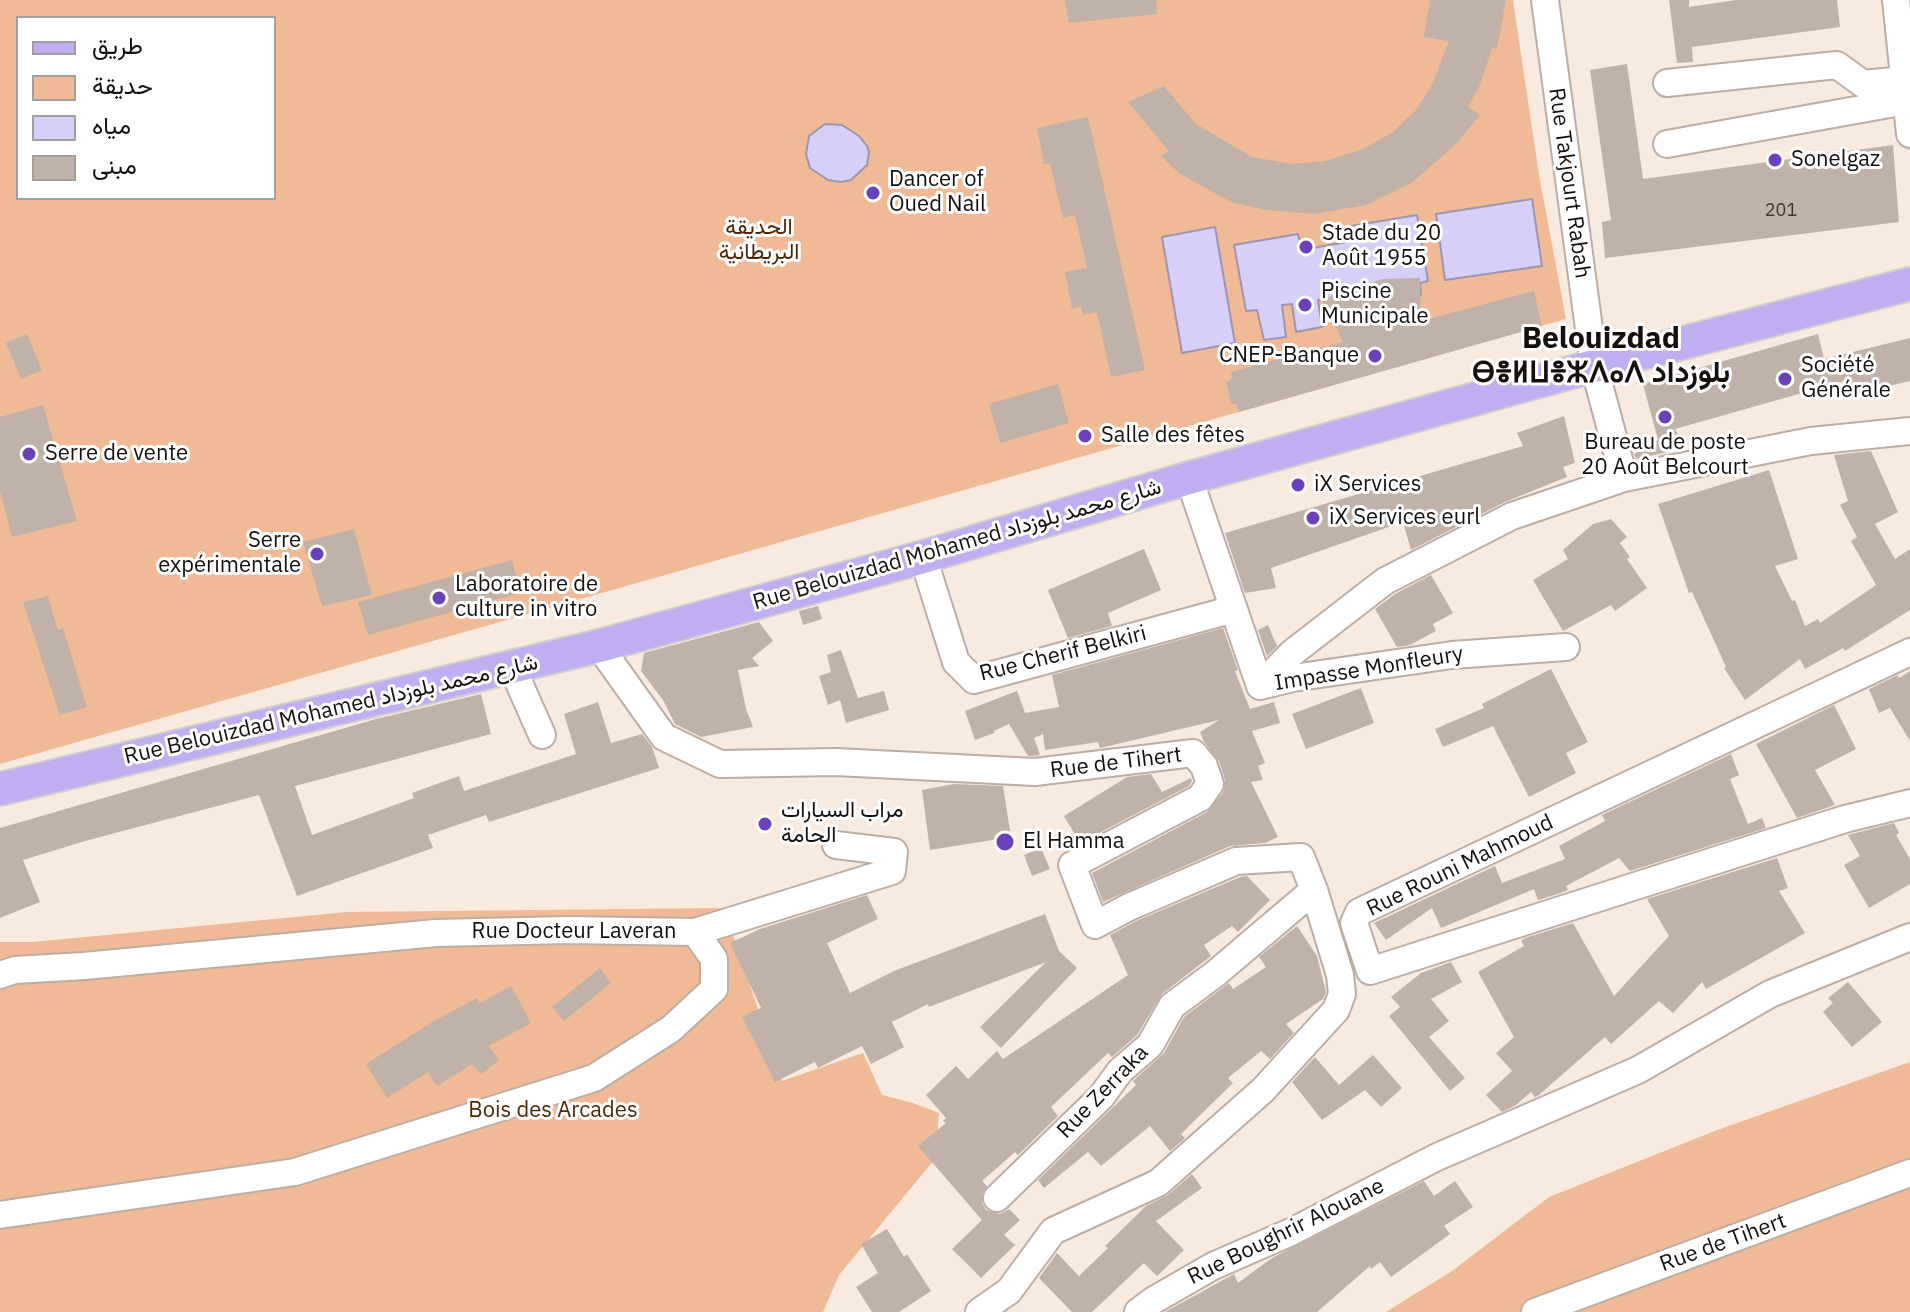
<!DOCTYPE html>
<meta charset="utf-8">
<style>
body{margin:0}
#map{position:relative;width:1910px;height:1312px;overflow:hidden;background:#f8eadf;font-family:"IBM Plex Sans",Vazirmatn,sans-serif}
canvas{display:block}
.legend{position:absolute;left:16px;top:16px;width:260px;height:184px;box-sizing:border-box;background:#fff;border:2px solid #a19f9e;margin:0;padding:10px 14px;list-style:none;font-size:24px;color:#15100d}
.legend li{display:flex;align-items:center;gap:16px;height:40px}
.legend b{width:40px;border:2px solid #a19f9e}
</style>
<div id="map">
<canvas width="1910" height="1312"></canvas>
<ul class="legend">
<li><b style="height:10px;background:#c1aef0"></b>طريق</li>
<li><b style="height:22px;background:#efba95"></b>حديقة</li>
<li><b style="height:22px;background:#d7cff7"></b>مياه</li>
<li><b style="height:22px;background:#c0b2a9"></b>مبنى</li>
</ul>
</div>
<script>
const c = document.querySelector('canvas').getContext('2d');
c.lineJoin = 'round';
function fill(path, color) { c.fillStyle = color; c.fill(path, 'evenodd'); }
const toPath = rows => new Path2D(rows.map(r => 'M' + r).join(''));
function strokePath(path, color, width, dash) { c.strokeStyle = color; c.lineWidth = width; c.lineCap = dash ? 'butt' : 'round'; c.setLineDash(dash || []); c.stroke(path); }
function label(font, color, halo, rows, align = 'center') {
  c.font = font + ' "IBM Plex Sans",Vazirmatn,"Noto Sans Tifinagh",sans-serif'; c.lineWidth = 6; c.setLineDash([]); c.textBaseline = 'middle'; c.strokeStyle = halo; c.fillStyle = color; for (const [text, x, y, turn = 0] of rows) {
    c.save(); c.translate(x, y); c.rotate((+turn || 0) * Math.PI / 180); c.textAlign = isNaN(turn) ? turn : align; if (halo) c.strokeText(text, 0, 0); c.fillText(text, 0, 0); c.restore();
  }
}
const green = toPath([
 [0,0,1513,0,1539,175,1566,319,0,764],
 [18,18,274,18,274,198,18,198],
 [724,908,782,1081,863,1053,882,1095,913,1103,939,1113,935,1159,839,1275,823,1312,0,1312,0,942,33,942,347,912],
 [1910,1062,1910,1312,1386,1312,1452,1271,1549,1197,1720,1129]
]);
const water = toPath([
 [825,124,842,125,859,136,867,146,869,152,867,165,851,180,841,182,828,180,810,168,806,154,809,136,825,124],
 [1532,199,1542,266,1445,280,1436,214,1532,199],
 [1417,215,1428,281,1420,283,1421,295,1401,298,1356,317,1330,321,1326,299,1318,300,1322,327,1296,332,1292,304,1282,305,1286,337,1264,340,1257,310,1246,311,1234,245,1298,234,1302,250,1352,241,1351,226,1417,215],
 [1215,227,1235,343,1182,353,1162,237,1215,227]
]);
const building = toPath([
 [1065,0,1156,0,1157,14,1069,23],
 [1430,0,1506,0,1497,49,1492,48,1480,85,1468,107,1480,115,1457,143,1413,182,1366,205,1314,214,1265,210,1231,202,1180,174,1161,156,1169,151,1128,102,1164,86,1196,124,1252,157,1293,164,1325,161,1363,149,1393,132,1416,110,1432,85,1449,41,1424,37],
 [1669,0,1689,0,1689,7,1736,0,1837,0,1840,27,1692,47,1693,62,1677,63],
 [1627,64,1643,179,1893,145,1899,222,1605,258,1602,222,1611,220,1590,70],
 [1088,117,1145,370,1111,377,1097,312,1083,315,1081,306,1072,309,1065,272,1087,268,1075,215,1063,218,1050,163,1044,164,1037,128],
 [1420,278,1421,321,1534,291,1542,326,1239,412,1236,404,1231,404,1226,382,1232,379,1231,372,1343,342,1323,299,1382,279],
 [27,334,42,370,21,379,6,343],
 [1818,334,1824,359,1910,338,1910,381,1851,395,1848,380,1675,429,1686,448,1636,459,1634,454,1658,440,1643,384],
 [1058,384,1069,423,1000,443,989,404],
 [43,405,77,521,12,537,0,491,0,417],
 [1564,416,1575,463,1563,467,1567,477,1505,502,1411,550,1403,522,1271,568,1276,588,1245,593,1225,533,1523,446,1517,433],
 [1871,451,1898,512,1875,524,1895,559,1910,549,1910,610,1845,651,1843,648,1805,669,1800,659,1745,700,1724,668,1726,667,1692,592,1689,593,1658,504,1769,470,1798,559,1775,566,1792,601,1795,600,1805,626,1818,619,1820,623,1876,585,1851,541,1857,537,1840,505,1848,501,1834,455],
 [1611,519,1627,537,1620,543,1630,557,1627,559,1647,588,1615,611,1611,605,1563,631,1533,580,1568,559,1563,550,1593,524],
 [354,529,372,595,322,606,303,542],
 [1144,549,1161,590,1108,613,1112,626,1068,638,1048,590],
 [512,560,520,593,368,635,358,602],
 [1431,575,1453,613,1433,624,1436,631,1410,645,1397,647,1375,609,1395,594],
 [48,596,58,630,63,628,87,707,60,715,23,602],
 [818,606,822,619,803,625,799,611],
 [759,622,773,641,752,658,759,666,738,670,746,709,753,727,701,737,675,724,663,700,641,671,644,653],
 [1268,625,1277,646,1267,656,1258,630],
 [1223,628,1238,670,1235,671,1250,709,1274,702,1280,723,1252,731,1265,763,1258,766,1263,780,1251,782,1278,837,1265,843,1230,846,1103,902,1092,873,1207,812,1223,793,1225,780,1219,761,1204,742,1200,732,1219,720,1100,748,1098,742,1045,750,1043,734,1034,738,1040,755,1034,756,1028,756,1009,724,994,731,994,733,975,740,965,711,1017,691,1025,713,1059,707,1052,675],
 [841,650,858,698,884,691,889,710,846,723,840,700,828,705,819,676,831,672,827,655],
 [1551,669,1588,742,1566,753,1576,773,1529,797,1493,726,1443,747,1435,729,1484,708,1482,704],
 [1910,671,1910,741,1890,708,1879,713,1869,689,1898,675,1899,678],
 [1361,688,1374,723,1306,749,1292,714],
 [481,694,491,734,295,786,312,835,414,798,412,793,459,776,464,791,576,754,564,714,598,702,611,743,642,734,652,747,659,768,489,822,486,815,428,835,433,848,297,896,259,795,85,841,23,860,40,902,0,918,0,828,376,719],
 [1834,705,1856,749,1815,770,1835,805,1797,818,1756,744],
 [1731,754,1739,775,1730,779,1748,824,1762,818,1766,828,1630,871,1619,858,1566,886,1568,890,1558,894,1538,900,1534,889,1441,928,1432,908,1386,940,1374,923,1495,866,1502,883,1565,859,1559,846,1605,821,1602,815],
 [1151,774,1162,792,1191,778,1192,781,1189,786,1080,843,1064,816,1127,777],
 [954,784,1003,786,1011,837,930,850,922,790],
 [1894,823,1899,833,1896,835,1910,859,1910,884,1869,908,1844,865,1860,856,1848,835],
 [1041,848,1050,869,1032,876,1024,855],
 [1777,858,1788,888,1779,891,1805,933,1706,989,1702,982,1673,1013,1659,1001,1611,1044,1605,1037,1539,1095,1535,1097,1531,1092,1516,1105,1502,1112,1486,1095,1512,1071,1496,1053,1514,1037,1478,972,1524,946,1521,941,1525,938,1573,923,1614,996,1669,936,1647,899],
 [1247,876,1270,900,1238,932,1232,926,1204,945,1211,956,1162,994,1137,1035,1112,1057,1108,1053,1051,1107,1058,1116,1018,1155,1015,1152,982,1181,987,1186,982,1194,982,1203,986,1210,1000,1214,1009,1209,1020,1220,1004,1235,1015,1245,981,1278,952,1249,982,1220,918,1146,946,1123,943,1121,946,1118,926,1095,956,1066,968,1079,997,1051,1003,1059,1128,975,1110,935,1136,921,1240,877],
 [867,895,878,919,827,943,850,993,894,971,1045,914,1059,951,1077,968,1001,1048,980,1027,1046,962,929,1007,928,1004,892,1022,904,1047,871,1064,862,1046,818,1068,815,1062,775,1082,742,1017,761,1008,730,943,760,929],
 [1297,926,1317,956,1326,992,1323,999,1286,1024,1294,1033,1270,1059,1261,1051,1228,1078,1233,1083,1181,1134,1185,1138,1170,1151,1150,1126,1101,1166,1088,1152,1044,1188,1038,1180,1136,1085,1133,1081,1164,1053,1184,1017,1229,983,1233,989,1266,967,1259,957],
 [1451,962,1462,982,1431,999,1449,1021,1429,1037,1465,1078,1450,1091,1389,1016,1400,1007,1391,997,1421,973],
 [600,968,611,983,564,1021,552,1007],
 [1848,982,1882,1022,1852,1047,1823,1012,1833,1003,1828,998],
 [511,986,531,1023,489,1046,499,1060,481,1074,472,1064,437,1086,428,1072,387,1098,366,1064,434,1021,477,998,480,1003],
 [1373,1055,1402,1088,1381,1107,1365,1090,1322,1120,1292,1082,1315,1057,1339,1085],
 [1192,1174,1202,1188,1156,1221,1184,1250,1157,1276,1144,1263,1092,1312,1072,1312,1039,1278,1057,1253,1079,1276,1108,1248,1105,1246,1146,1206,1168,1195],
 [1424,1181,1434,1196,1455,1181,1473,1207,1444,1226,1450,1234,1391,1277,1380,1262,1371,1269,1370,1266,1317,1312,1165,1312,1234,1274,1238,1283,1272,1258],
 [887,1229,904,1257,907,1254,931,1291,899,1312,872,1312,856,1287,878,1273,861,1244]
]);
const minor = toPath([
 [1545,0,1594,366,1624,478,1811,441,1910,431],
 [1896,0,1910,134],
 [1667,83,1837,65,1863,84,1904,80],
 [1667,144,1906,101],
 [1189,478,1260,686],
 [923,557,956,662,974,680,1234,609],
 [599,646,664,737,720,764,836,762,1035,772,1193,753,1204,766,1210,784,1200,798,1072,865,1095,925,1129,907,1236,861,1301,857,1314,890,1340,975,1342,994,1336,1010,1263,1090,1158,1183,1053,1231,1009,1291,979,1312],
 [1566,647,1452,655,1293,678,1260,686,1292,653,1385,581,1512,516,1624,478],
 [1910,652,1359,912,1354,923,1370,971,1845,819,1910,803],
 [512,667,542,735],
 [695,932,892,871,894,852,836,845],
 [0,975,15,970,84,966,436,933,568,930,695,932,714,959,714,989,671,1029,594,1078,295,1172,0,1215],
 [997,1198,1101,1097,1120,1071,1150,1045,1172,1006,1215,974,1314,890],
 [1138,1312,1154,1300,1213,1266,1291,1232,1437,1157,1638,1070,1770,994,1910,937],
 [1535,1312,1910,1173]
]);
const major = toPath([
 [0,789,599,646,923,557,1189,478,1594,366,1910,284]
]);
const markers = [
 [1775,160,8,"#6b41b9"],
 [873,193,8,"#6b41b9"],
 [1306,247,8,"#6b41b9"],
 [1305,305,8,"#6b41b9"],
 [1375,356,8,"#6b41b9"],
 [1785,379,8,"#6b41b9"],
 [1665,417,8,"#6b41b9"],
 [1085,436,8,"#6b41b9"],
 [29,454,8,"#6b41b9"],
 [1298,485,8,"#6b41b9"],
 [1313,518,8,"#6b41b9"],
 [317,554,8,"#6b41b9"],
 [439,598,8,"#6b41b9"],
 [765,824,8,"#6b41b9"],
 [1005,842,10,"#6b41b9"]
];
const numberNames = [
 ["201",1781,211]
];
const poiNames = [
 ["Sonelgaz",1791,160],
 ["Dancer of",889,180],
 ["Oued Nail",889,205],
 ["Stade du 20",1322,234],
 ["Août 1955",1322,259],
 ["Piscine",1321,292],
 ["Municipale",1321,317],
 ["CNEP-Banque",1359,356,"right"],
 ["Société",1801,366],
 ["Générale",1801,391],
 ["Salle des fêtes",1101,436],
 ["Bureau de poste",1665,443,"center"],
 ["20 Août Belcourt",1665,468,"center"],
 ["Serre de vente",45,454],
 ["iX Services",1314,485],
 ["iX Services eurl",1329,518],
 ["Serre",301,541,"right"],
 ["expérimentale",301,566,"right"],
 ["Laboratoire de",455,585],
 ["culture in vitro",455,610],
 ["مراب السيارات",781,811],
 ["الحامة",781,836],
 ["El Hamma",1023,842]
];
const streetNames = [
 ["Rue Takjourt Rabah",1569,183,82],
 ["Rue Belouizdad Mohamed شارع محمد بلوزداد",957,545,-16],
 ["Rue Cherif Belkiri",1063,654,-14],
 ["Impasse Monfleury",1369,669,-9],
 ["Rue Belouizdad Mohamed شارع محمد بلوزداد",331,710,-13],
 ["Rue de Tihert",1116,763,-7],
 ["Rue Rouni Mahmoud",1460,866,-26],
 ["Rue Docteur Laveran",574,932],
 ["Rue Zerraka",1103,1092,-46],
 ["Rue Boughrir Alouane",1286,1232,-26],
 ["Rue de Tihert",1723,1243,-20]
];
const parkNames = [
 ["الحديقة",759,228],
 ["البريطانية",759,253],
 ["Bois des Arcades",553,1111]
];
const districtNames = [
 ["Belouizdad",1601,339],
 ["ⴱⴻⵍⵡⴻⵣⴷⴰⴷ بلوزداد",1601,373]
];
fill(green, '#efba95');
fill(water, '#d7cff7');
strokePath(water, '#9d96b1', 2);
fill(building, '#c0b2a9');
strokePath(minor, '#bcaea4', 30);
strokePath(major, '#d0cfcf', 36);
strokePath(minor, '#fff', 26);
strokePath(major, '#c1aef0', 32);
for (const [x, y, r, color] of markers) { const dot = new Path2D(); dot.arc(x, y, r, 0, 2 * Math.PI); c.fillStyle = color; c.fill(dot); strokePath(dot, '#fff', 3); }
label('18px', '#403834', null, numberNames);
label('22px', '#15100d', '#fff', poiNames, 'left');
label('22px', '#15100d', '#fff', streetNames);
label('22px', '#4f2805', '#fff', parkNames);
label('bold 30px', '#15100d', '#fff', districtNames);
</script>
